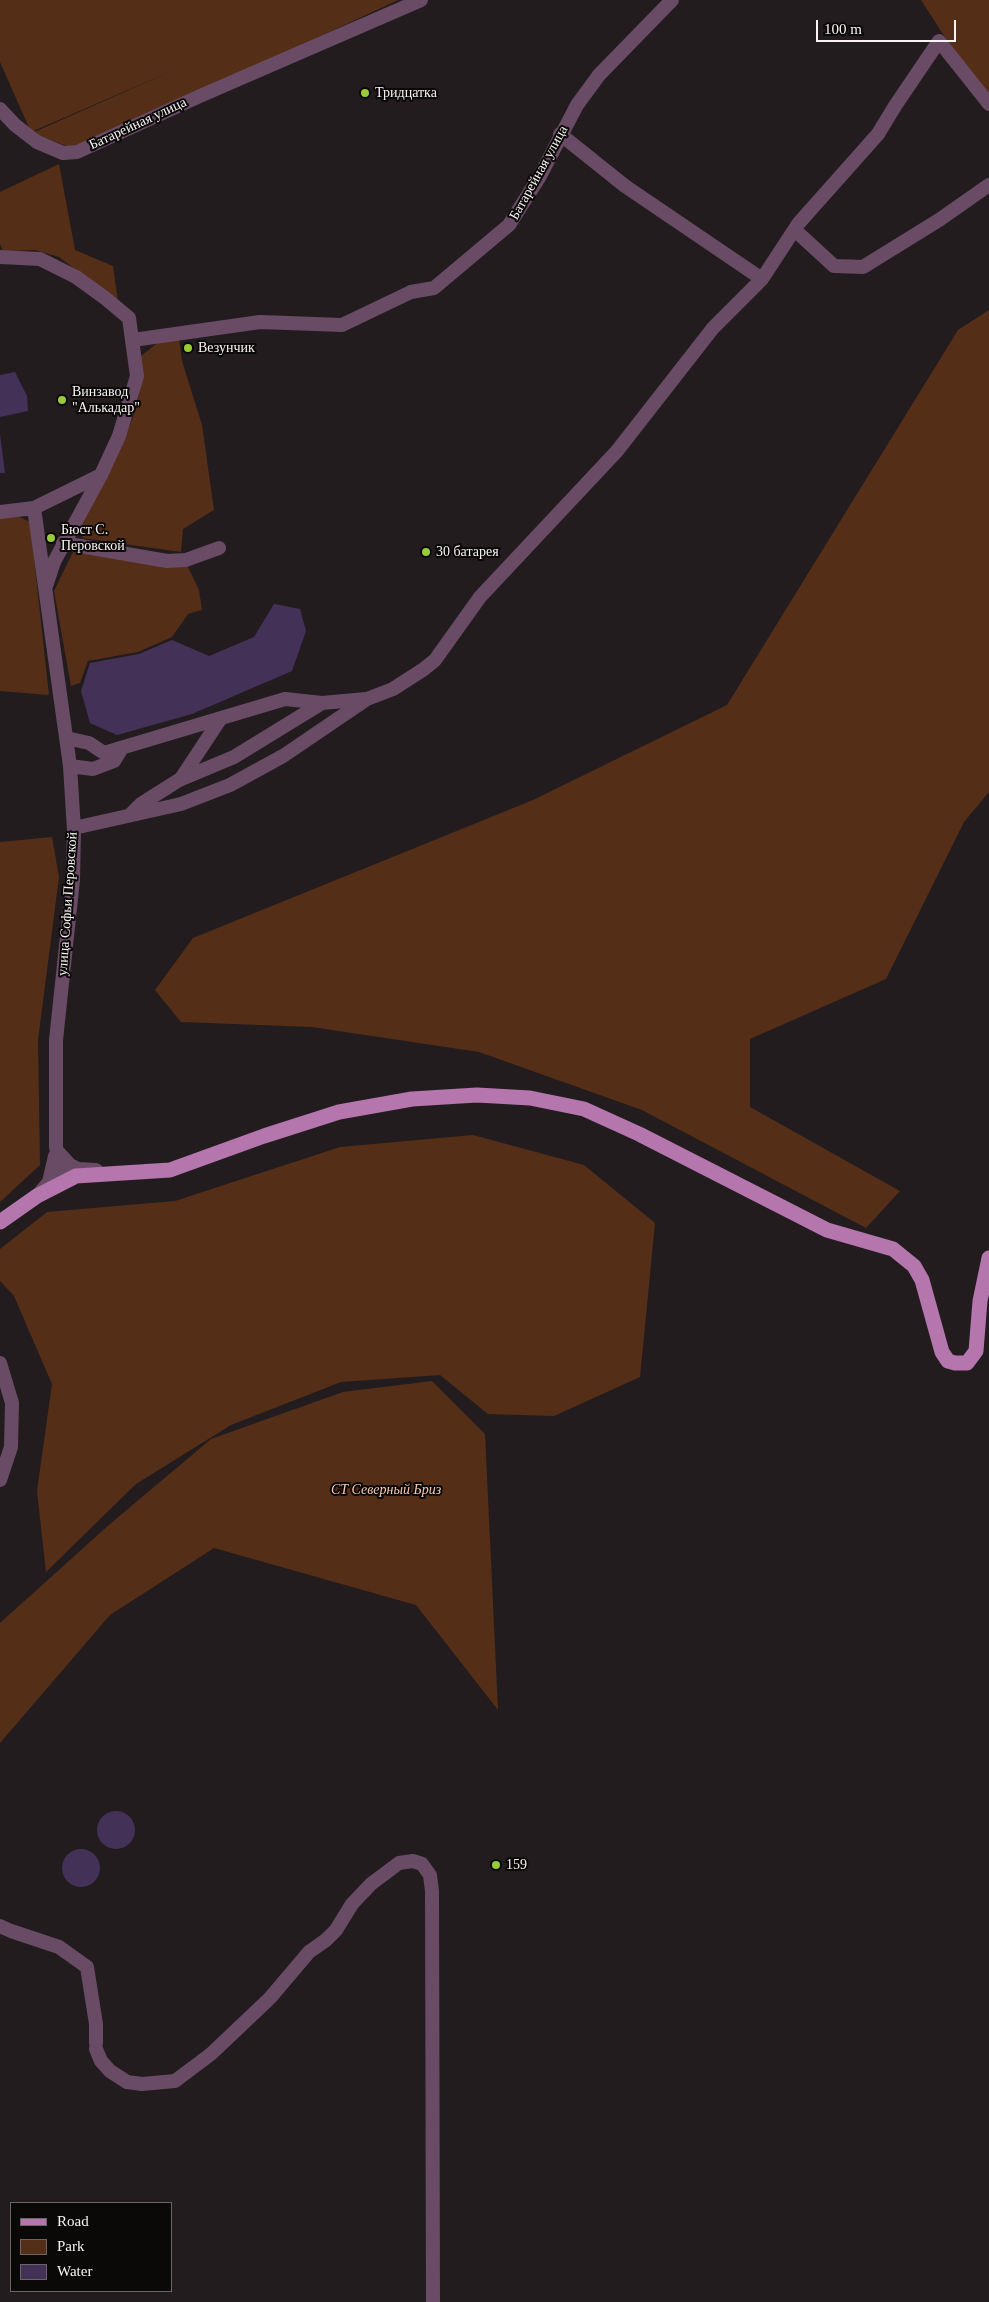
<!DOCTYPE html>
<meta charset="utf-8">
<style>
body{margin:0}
#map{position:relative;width:989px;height:2302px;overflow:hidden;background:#231c1f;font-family:Georgia,serif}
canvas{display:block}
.legend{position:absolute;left:10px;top:2202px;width:162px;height:90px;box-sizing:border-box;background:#0b0808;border:1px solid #6a6666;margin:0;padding:6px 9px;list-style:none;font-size:15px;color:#f8f3f4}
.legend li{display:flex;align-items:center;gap:10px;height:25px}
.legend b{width:25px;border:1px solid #6a6666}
.scale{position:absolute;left:816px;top:20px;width:140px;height:22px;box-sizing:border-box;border:2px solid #f8f3f4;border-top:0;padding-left:6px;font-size:15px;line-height:18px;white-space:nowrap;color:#f8f3f4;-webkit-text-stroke:4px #0b0808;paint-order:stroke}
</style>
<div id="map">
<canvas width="989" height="2302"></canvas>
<ul class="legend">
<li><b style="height:6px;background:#b575ad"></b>Road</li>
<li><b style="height:14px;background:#552e17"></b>Park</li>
<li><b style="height:14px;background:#443158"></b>Water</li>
</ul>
<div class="scale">100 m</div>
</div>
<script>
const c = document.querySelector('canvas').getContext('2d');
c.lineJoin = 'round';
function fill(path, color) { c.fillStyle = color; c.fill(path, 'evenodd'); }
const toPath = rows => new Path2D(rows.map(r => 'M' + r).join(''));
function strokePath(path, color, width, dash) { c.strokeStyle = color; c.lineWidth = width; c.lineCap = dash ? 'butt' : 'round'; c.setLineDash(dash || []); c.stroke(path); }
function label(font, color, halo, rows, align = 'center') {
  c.font = font + ' Georgia,serif'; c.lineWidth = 4; c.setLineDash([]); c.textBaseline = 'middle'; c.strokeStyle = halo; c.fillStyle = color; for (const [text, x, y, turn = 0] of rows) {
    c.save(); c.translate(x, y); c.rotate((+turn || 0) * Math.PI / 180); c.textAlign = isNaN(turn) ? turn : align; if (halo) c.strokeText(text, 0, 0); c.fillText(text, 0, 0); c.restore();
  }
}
const green = toPath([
 [0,0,398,0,88,145,67,146,32,133,174,70,31,132,0,62],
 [921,0,989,0,989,105],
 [59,164,75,250,113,266,118,301,59,257,35,250,3,251,0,244,0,192],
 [989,310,989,792,964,822,886,979,750,1039,750,1107,900,1191,866,1228,642,1110,479,1052,312,1027,181,1022,155,990,193,938,533,800,727,705,958,330],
 [179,338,182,361,202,425,214,510,183,529,181,552,83,538,80,529,118,454,135,412,143,375,141,356,160,341],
 [15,515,30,522,49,695,0,691,0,517],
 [75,548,188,567,199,590,202,610,188,614,172,637,138,652,88,661,80,683,71,686,54,591],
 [52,837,59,877,38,1040,40,1165,0,1202,0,842],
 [473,1135,584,1165,655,1223,640,1377,554,1416,488,1414,440,1375,341,1382,231,1425,136,1484,46,1572,37,1491,52,1384,14,1296,0,1281,0,1249,47,1212,175,1201,340,1147],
 [432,1381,485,1434,498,1710,416,1605,214,1548,110,1615,0,1743,0,1623,110,1524,211,1439,343,1392]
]);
const water = toPath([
 [15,372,27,396,28,411,0,417,0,375],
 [0,434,5,473,0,473],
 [274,604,300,609,306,631,292,671,192,714,117,735,90,723,81,691,90,663,139,654,172,640,209,656,254,637],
 '97 1830a19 19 0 1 1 38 0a19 19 0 1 1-38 0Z',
 '62 1868a19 19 0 1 1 38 0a19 19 0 1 1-38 0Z'
]);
const minor = toPath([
 [0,109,15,125,37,142,63,153,77,152,200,96,421,0],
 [560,134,625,186,762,279],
 [797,232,834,266,863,267,939,220,989,185],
 [0,257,40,259,76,277,105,298,129,318,137,376,119,436,101,475,34,508,0,512],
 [133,340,260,322,342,325,411,292,434,288,509,225,540,176,577,105,599,75,672,0],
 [34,508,70,766,74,830,73,880,56,1040,56,1147,64,1181],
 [63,543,167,561,186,560,219,548],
 [46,586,54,562,101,475],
 [66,738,89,743,104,753,285,699,322,703,366,699],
 [70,766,93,769,114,761,122,748],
 [180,780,221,718],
 [130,815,141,804,179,780,234,757,322,703],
 [74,828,181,804,230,785,283,756,367,699,393,689,424,669,435,660,480,597,617,451,713,328,762,279,798,224,878,134,895,106,939,41,989,104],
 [59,1153,70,1165,78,1169,96,1170],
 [39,1194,49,1182,55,1156],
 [0,1363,12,1403,11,1447,0,1480],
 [0,1926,11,1931,59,1947,87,1967,96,2024,96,2043],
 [96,2049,101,2061,110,2071,127,2082,142,2084,175,2081,211,2054,270,1998,309,1952,326,1940,336,1930,352,1904,371,1884,399,1863,413,1861,422,1864,430,1875,432,1891,433,2302]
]);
const major = toPath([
 [0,1222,37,1196,76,1176,170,1170,264,1136,339,1112,412,1099,477,1095,530,1098,584,1109,639,1134,827,1230,893,1249,914,1266,922,1280,942,1352,948,1361,955,1363,967,1363,976,1351,980,1301,989,1258]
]);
const markers = [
 [365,93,5,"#98cb37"],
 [188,348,5,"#98cb37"],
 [62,400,5,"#98cb37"],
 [51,538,5,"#98cb37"],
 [426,552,5,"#98cb37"],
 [496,1865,5,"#98cb37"]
];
const poiNames = [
 ["Тридцатка",375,93],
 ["Везунчик",198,348],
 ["Винзавод",72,392],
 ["\"Алькадар\"",72,408],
 ["Бюст С.",61,530],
 ["Перовской",61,546],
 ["30 батарея",436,552],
 ["159",506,1865]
];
const streetNames = [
 ["Батарейная улица",138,124,-25],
 ["Батарейная улица",539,173,-61],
 ["улица Софьи Перовской",68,904,-86]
];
const parkNames = [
 ["СТ Северный Бриз",386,1490]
];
fill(green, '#552e17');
fill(water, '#443158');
strokePath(minor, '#694b65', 14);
strokePath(major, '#b575ad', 15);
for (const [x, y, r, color] of markers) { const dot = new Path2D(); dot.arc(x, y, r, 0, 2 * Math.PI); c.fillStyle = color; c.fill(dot); strokePath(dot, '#0b0808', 2); }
label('14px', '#f8f3f4', '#0b0808', poiNames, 'left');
label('14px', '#f8f3f4', '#0b0808', streetNames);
label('italic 14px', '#f6cab3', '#0b0808', parkNames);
</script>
